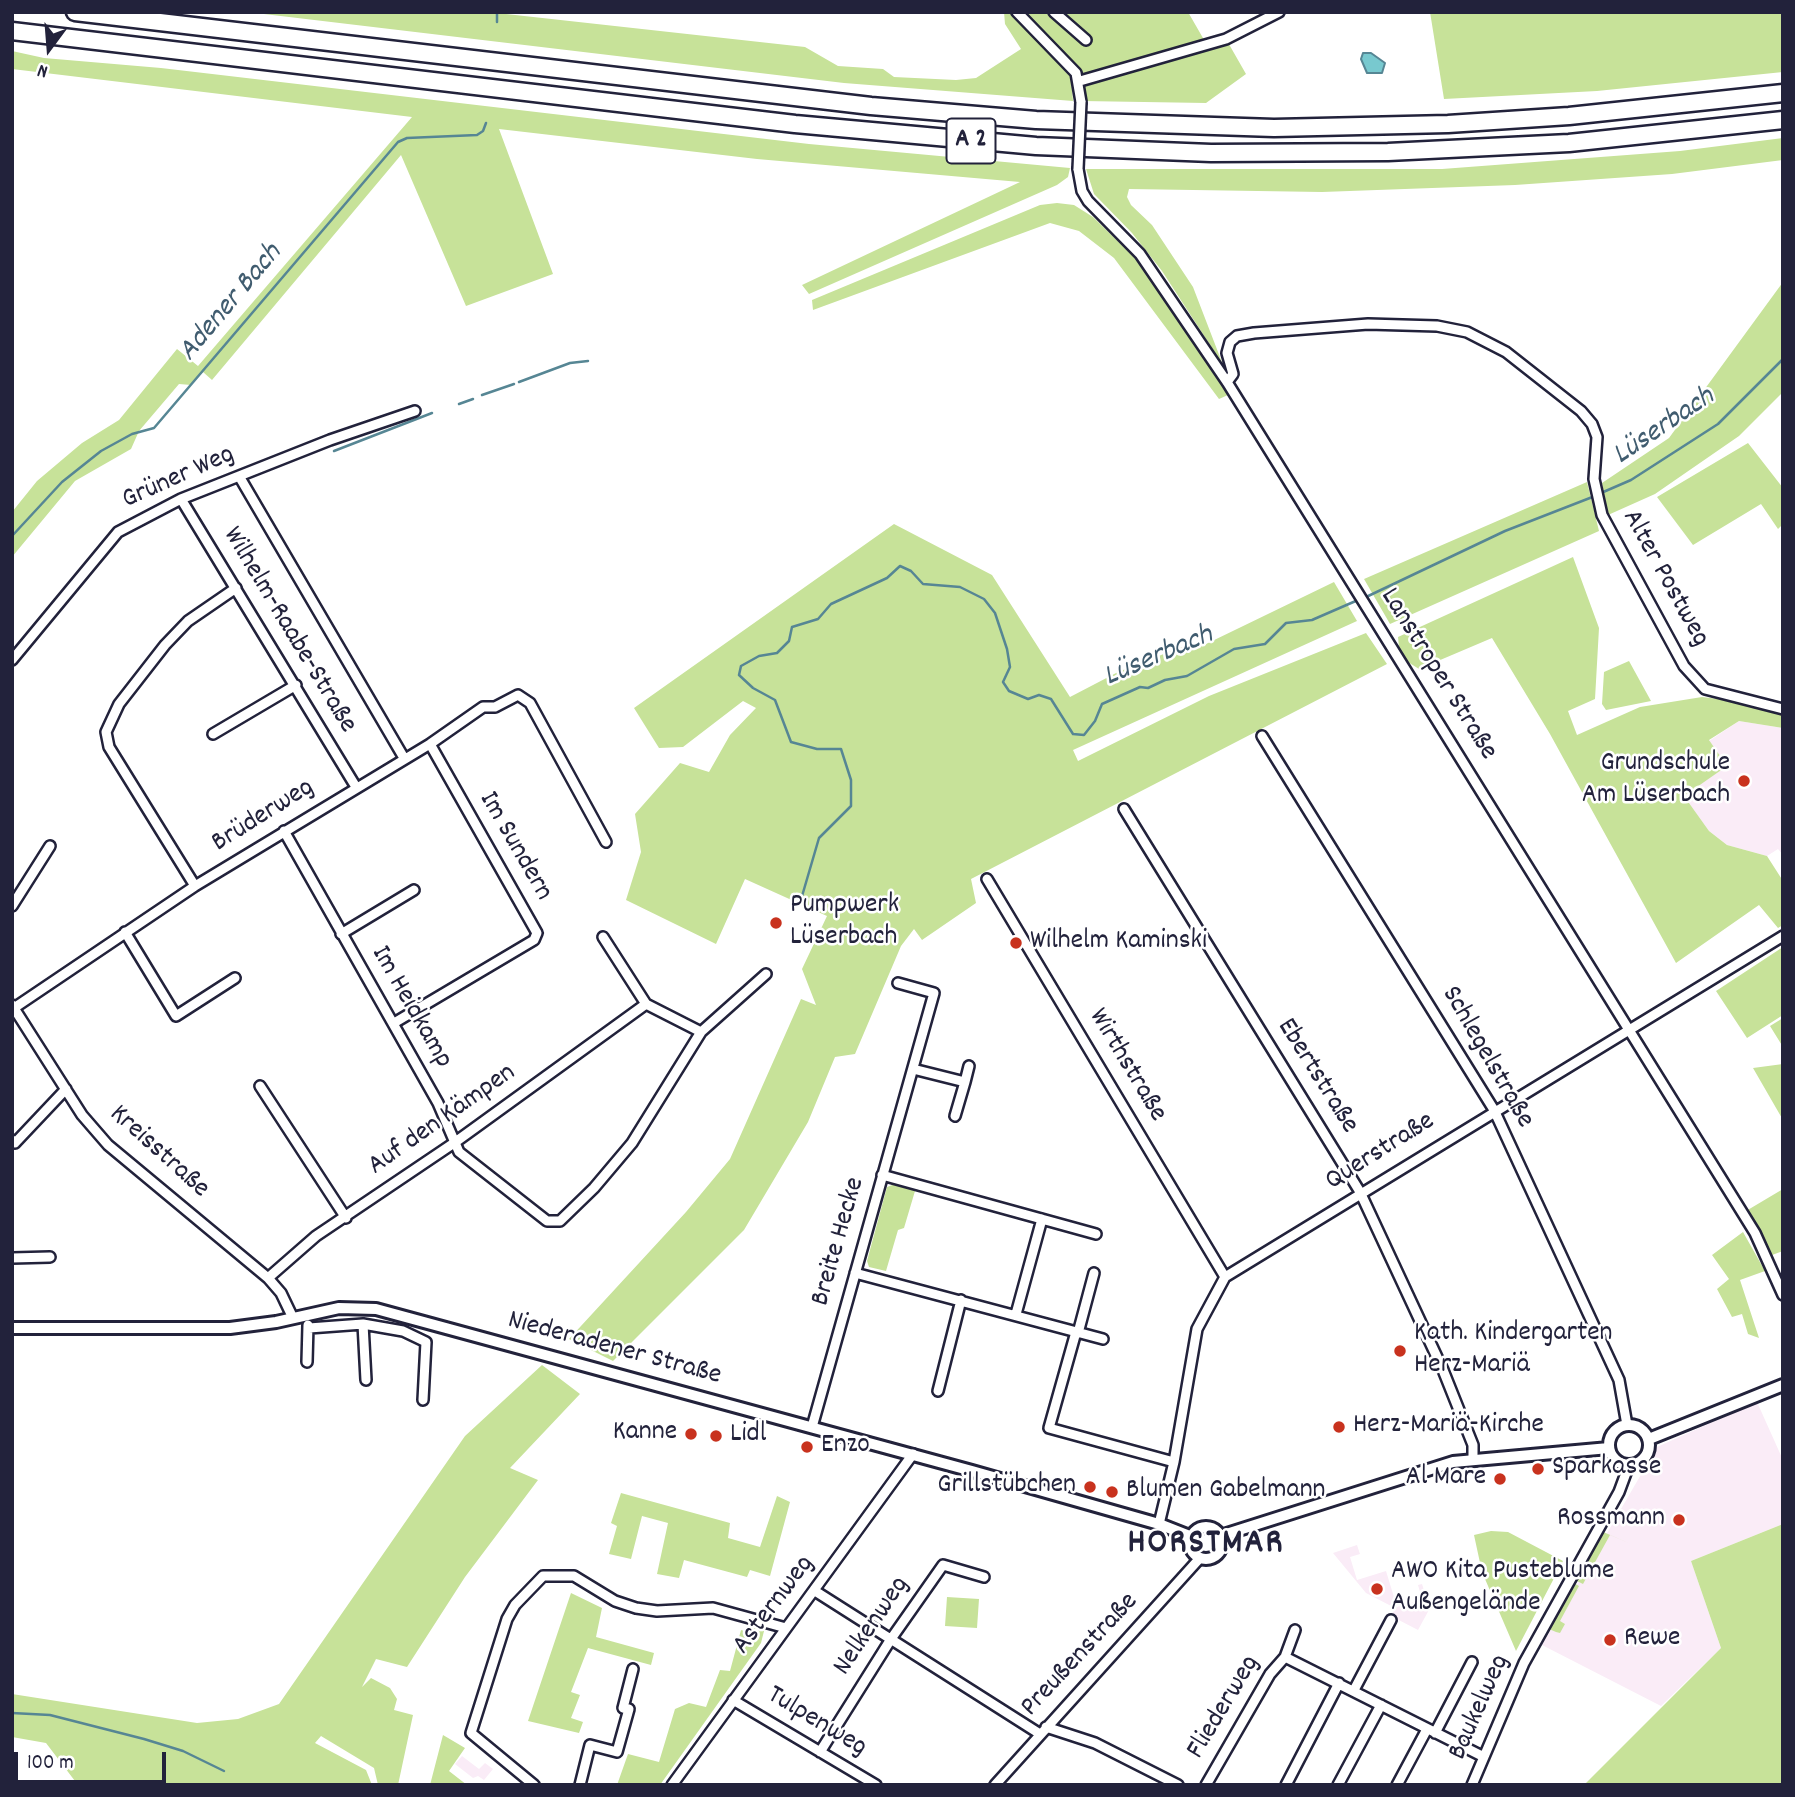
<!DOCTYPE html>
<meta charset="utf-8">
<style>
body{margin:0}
#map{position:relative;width:1795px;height:1797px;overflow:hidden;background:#fff;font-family:Dekko,sans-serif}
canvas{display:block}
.frame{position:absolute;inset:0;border:14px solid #22223b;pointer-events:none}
.north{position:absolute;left:14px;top:14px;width:70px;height:70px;-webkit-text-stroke:5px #fff;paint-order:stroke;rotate:196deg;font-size:19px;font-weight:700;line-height:28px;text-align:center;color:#22223b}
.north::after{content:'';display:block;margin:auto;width:24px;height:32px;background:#22223b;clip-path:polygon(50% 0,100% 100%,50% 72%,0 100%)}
.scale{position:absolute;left:14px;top:1752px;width:152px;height:32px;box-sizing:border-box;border:4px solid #22223b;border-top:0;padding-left:9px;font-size:21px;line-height:24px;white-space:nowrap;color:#22223b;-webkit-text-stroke:5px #fff;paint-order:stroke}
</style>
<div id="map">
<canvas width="1795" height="1797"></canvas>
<div class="frame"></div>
<div class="north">N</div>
<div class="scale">100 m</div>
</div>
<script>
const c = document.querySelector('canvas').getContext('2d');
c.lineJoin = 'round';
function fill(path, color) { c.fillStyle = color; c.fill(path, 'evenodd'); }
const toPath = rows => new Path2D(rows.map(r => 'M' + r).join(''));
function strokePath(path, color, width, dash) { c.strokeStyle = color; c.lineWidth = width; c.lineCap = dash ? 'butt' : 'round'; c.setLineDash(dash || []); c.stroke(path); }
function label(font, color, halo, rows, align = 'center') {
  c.font = font + ' Dekko,sans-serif'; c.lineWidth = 5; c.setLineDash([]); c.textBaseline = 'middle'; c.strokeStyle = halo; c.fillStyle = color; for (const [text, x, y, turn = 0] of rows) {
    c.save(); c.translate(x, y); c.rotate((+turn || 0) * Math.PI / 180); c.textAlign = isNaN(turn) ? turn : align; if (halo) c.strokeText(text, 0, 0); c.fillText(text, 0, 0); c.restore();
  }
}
const built = toPath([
 [1739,721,1783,728,1783,855,1778,849,1767,856,1727,845,1709,831,1683,795,1726,766,1709,741],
 [1757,1402,1783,1460,1783,1524,1691,1561,1721,1648,1661,1706,1542,1645,1657,1447],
 [1357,1545,1360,1554,1350,1557,1357,1580,1386,1571,1397,1607,1422,1599,1418,1585,1422,1584,1430,1608,1418,1630,1391,1616,1395,1608,1366,1593,1333,1553],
 [462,1756,479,1769,485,1763,493,1769,484,1780,478,1776,473,1778,455,1764]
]);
const green = toPath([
 [247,12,488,12,805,47,838,66,883,69,894,77,956,80,976,78,1021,49,1005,24,1004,12,1011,12,1071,77,1073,101,844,83],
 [1017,12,1188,12,1207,45,1226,39,1246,74,1206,103,1082,101,1080,82],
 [1430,12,1783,12,1783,72,1597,91,1444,99],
 [12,51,44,58,161,68,809,144,1070,168,1068,177,1057,185,809,294,802,285,1020,182,757,159,499,129,553,274,466,306,401,155,212,380,203,372,191,385,179,384,139,431,131,449,75,481,12,557,12,512,37,481,82,443,119,420,177,349,198,366,412,117,12,69],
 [1783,138,1783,160,1672,174,1515,185,1322,192,1129,189,1127,197,1131,205,1152,225,1193,287,1223,365,1162,271,1132,233,1094,194,1086,169,1442,169,1680,151],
 [1057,203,1074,205,1093,217,1137,260,1228,395,1219,399,1114,258,1079,231,1050,223,813,310,812,300,1040,205],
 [1783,282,1783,392,1739,436,1655,494,1608,515,1602,483,1669,438],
 [1748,443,1783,488,1783,524,1778,529,1761,504,1693,545,1657,497],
 [1587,482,1599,531,1390,624,1364,579],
 [894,524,992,575,1070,697,1118,672,1179,648,1206,644,1334,582,1357,621,1073,750,1078,761,1209,696,1366,633,1387,664,971,879,976,903,922,940,914,929,901,946,855,1054,835,1057,808,1122,744,1230,613,1361,569,1339,686,1212,730,1159,801,999,816,1005,802,969,827,916,745,879,716,944,626,900,641,852,635,814,680,763,709,772,730,735,756,708,743,701,683,747,659,748,634,708],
 [1573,557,1599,628,1595,699,1568,711,1577,735,1640,707,1702,697,1744,702,1783,713,1783,728,1739,721,1709,740,1727,766,1684,796,1709,831,1727,845,1767,856,1783,881,1783,925,1778,928,1759,905,1676,963,1550,734,1492,638,1419,669,1400,657,1398,637],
 [1629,661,1651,701,1606,710,1602,704,1604,672],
 [1783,947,1783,1015,1747,1038,1716,991],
 [1783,1018,1783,1047,1770,1026],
 [1783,1064,1783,1120,1753,1068],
 [895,1184,915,1191,904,1228,898,1230,886,1271,869,1267,867,1261,887,1187],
 [1783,1189,1783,1251,1772,1255,1746,1211],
 [1743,1232,1765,1271,1740,1280,1759,1338,1748,1334,1742,1314,1732,1317,1717,1289,1729,1279,1712,1255],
 [542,1365,580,1394,510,1468,538,1480,465,1577,407,1667,376,1659,362,1687,371,1678,390,1688,397,1699,394,1710,413,1715,398,1785,378,1785,374,1768,321,1736,315,1743,366,1770,372,1785,78,1785,46,1743,12,1737,12,1694,197,1723,238,1719,279,1704,465,1436],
 [621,1493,730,1523,728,1538,760,1547,777,1496,790,1502,770,1576,750,1570,747,1577,684,1560,679,1578,657,1574,668,1523,642,1516,631,1559,609,1554,617,1526,611,1523],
 [1783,1524,1783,1785,1584,1785,1721,1648,1691,1561],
 [1491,1531,1508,1532,1563,1561,1516,1651,1482,1572,1474,1535],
 [1601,1531,1631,1544,1610,1535,1583,1584,1575,1580],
 [1574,1583,1579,1586,1560,1621,1565,1624,1560,1633,1556,1632,1549,1629],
 [571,1593,602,1608,596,1637,654,1653,651,1665,588,1648,571,1692,580,1695,571,1718,583,1722,579,1733,528,1721],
 [947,1597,979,1599,977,1628,945,1626],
 [755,1627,764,1631,761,1643,660,1785,617,1785,628,1754,659,1762,675,1709,689,1703,706,1707,720,1670,730,1671,741,1630,751,1633],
 [443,1735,465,1748,449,1771,467,1785,430,1785]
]);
const water = toPath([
 [1363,53,1371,53,1385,63,1382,73,1367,73,1361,59,1363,53]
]);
const stream = toPath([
 [497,22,497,12],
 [519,382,570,363,588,361],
 [482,395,514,384],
 [459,404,473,399],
 [334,451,432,413],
 [1601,493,1631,480,1718,424,1783,359],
 [12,536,62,482,101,451,132,434,154,428,398,142,407,138,477,135,483,131,486,123],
 [1364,598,1505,531,1595,496],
 [800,903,819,838,851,806,851,780,841,749,817,749,791,742,775,700,753,688,739,675,741,666,759,656,777,653,789,641,792,627,818,619,831,604,887,578,900,566,911,571,923,584,960,587,984,599,995,613,1007,649,1010,667,1003,682,1009,691,1028,699,1039,695,1051,699,1073,734,1084,735,1095,721,1102,704,1140,687,1148,688,1165,680,1187,676,1234,649,1265,644,1286,623,1312,620,1358,600],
 [12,1713,50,1715,144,1739,183,1751,224,1771]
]);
const minor = toPath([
 [1017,12,1076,73,1081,102],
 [1054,12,1086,40],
 [1080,81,1226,39,1279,12],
 [1078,169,1082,191,1088,201,1140,254,1227,382,1755,1233,1783,1295],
 [1227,382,1233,374,1227,353,1230,342,1237,336,1254,333,1368,324,1437,326,1467,332,1506,352,1581,411,1592,424,1597,437,1594,479,1602,515,1684,666,1705,689,1783,709],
 [239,476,404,758],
 [181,499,356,787],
 [12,660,118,532,181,499,330,440,415,411],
 [213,734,296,685],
 [1262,736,1494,1110,1619,1380,1627,1425],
 [1124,809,1360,1192,1443,1370,1473,1445,1473,1459],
 [284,831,438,1103,459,1152,547,1221,560,1221,594,1188,632,1143,701,1032],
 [987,879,1225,1277],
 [195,886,109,747,106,732,119,704,165,645,188,621,236,588],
 [12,906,50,846],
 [125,932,176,1016,235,978],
 [341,934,414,890],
 [603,937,646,1004,701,1032,766,974],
 [12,1005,82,1115,108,1145,268,1278,281,1293,292,1316],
 [14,1008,195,886,430,744,483,707,495,707,518,695,530,703,606,842],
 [394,1023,534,940,537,933,430,744],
 [913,1069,965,1082,969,1066],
 [260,1086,346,1218],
 [955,1116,965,1082],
 [12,1140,15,1143,66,1089],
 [882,1175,1096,1234],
 [12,1258,50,1257],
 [855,1273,1103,1339],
 [268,1278,316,1236,454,1143,646,1004],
 [1016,1314,1042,1219],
 [363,1324,403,1331,426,1342,423,1400],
 [309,1328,363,1324,366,1380],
 [1076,1332,1049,1428,1174,1462],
 [1078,1333,1094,1273],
 [307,1362,308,1325],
 [938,1391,961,1300],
 [812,1427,934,993,898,983],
 [1159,1524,1174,1462,1197,1329,1225,1277,1783,936],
 [815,1591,1040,1734],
 [1285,1657,1484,1757],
 [1354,1690,1391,1620],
 [733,1700,876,1785],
 [1046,1727,1095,1743,1178,1785],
 [1435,1733,1472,1662],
 [820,1752,891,1639,943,1565,984,1577],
 [534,1785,471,1733,507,1619,515,1605,543,1576,574,1576,615,1601,636,1608,657,1611,713,1608,786,1628],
 [580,1785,590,1745,617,1752,629,1709,623,1708,633,1669],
 [672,1785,913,1454],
 [995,1785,1200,1558],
 [1206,1785,1270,1674,1285,1657,1295,1630],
 [1286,1785,1339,1683],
 [1338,1785,1381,1705],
 [1397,1785,1427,1729],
 [1472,1785,1524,1663,1619,1492,1629,1465]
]);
const tertiary = toPath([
 [12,1328,230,1328,276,1322,339,1308,376,1309,972,1471,1159,1524,1192,1537],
 '1609 1445a20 20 0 1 1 40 0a20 20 0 1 1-40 0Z',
 [1649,1439,1783,1385],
 '1190 1543a16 16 0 1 1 32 0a16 16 0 1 1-32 0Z',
 [1220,1536,1453,1462,1609,1448]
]);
const motorway = toPath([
 [75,12,871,106,1036,120,1274,128,1448,124,1569,116,1783,93],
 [12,31,795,124,1036,146,1211,153,1388,152,1569,143,1783,120]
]);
const minorBridge = toPath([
 [1078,169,1081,102]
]);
const markers = [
 [1744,781,7,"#c8321e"],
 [776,923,7,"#c8321e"],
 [1016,943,7,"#c8321e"],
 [1400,1351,7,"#c8321e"],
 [1339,1427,7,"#c8321e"],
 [691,1434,7,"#c8321e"],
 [716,1436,7,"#c8321e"],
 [807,1447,7,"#c8321e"],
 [1538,1469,7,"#c8321e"],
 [1500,1479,7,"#c8321e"],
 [1090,1487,7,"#c8321e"],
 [1112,1492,7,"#c8321e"],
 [1679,1520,7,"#c8321e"],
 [1377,1589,7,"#c8321e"],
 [1610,1640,7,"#c8321e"]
];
const shields = [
 [971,141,49]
];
const shieldNames = [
 ["A 2",971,141]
];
const streetNames = [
 ["Grüner Weg",179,479,-24],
 ["Alter Postweg",1664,579,61],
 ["Wilhelm-Raabe-Straße",288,631,59],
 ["Lanstroper Straße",1437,675,58],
 ["Brüderweg",264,817,-32],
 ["Im Sundern",514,847,60],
 ["Im Heidkamp",410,1008,60],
 ["Schlegelstraße",1486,1058,60],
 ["Wirthstraße",1126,1066,59],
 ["Ebertstraße",1316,1077,58],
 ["Auf den Kämpen",443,1121,-35],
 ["Kreisstraße",158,1153,42],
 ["Querstraße",1381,1153,-32],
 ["Breite Hecke",840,1242,-74],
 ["Niederadener Straße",614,1350,15],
 ["Asternweg",775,1606,-53],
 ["Nelkenweg",873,1627,-56],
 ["Preußenstraße",1081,1656,-47],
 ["Fliederweg",1225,1708,-59],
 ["Baukelweg",1481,1708,-66],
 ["Tulpenweg",816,1723,31]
];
const poiNames = [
 ["Grundschule",1730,765,"right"],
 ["Am Lüserbach",1730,797,"right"],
 ["Pumpwerk",790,907],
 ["Lüserbach",790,939],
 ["Wilhelm Kaminski",1030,943],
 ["Kath. Kindergarten",1414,1335],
 ["Herz-Mariä",1414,1367],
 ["Herz-Mariä-Kirche",1353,1427],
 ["Kanne",677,1434,"right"],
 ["Lidl",730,1436],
 ["Enzo",821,1447],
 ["Sparkasse",1552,1469],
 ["Al Mare",1486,1479,"right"],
 ["Grillstübchen",1076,1487,"right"],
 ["Blumen Gabelmann",1126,1492],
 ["Rossmann",1665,1520,"right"],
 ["AWO Kita Pusteblume",1391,1573],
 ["Außengelände",1391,1605],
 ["Rewe",1624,1640]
];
const waterNames = [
 ["Adener Bach",232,304,-50],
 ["Lüserbach",1665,428,-34],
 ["Lüserbach",1159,658,-23]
];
const districtNames = [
 ["HORSTMAR",1206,1546]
];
fill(built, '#faecf7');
fill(green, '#c7e299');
fill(water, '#78c9cf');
strokePath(water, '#568694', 2);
strokePath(stream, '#568694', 2.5);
strokePath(minor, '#22223b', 14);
strokePath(tertiary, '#22223b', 16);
strokePath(motorway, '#22223b', 21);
strokePath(minor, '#fff', 9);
strokePath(tertiary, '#fff', 10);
strokePath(motorway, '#fff', 16);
strokePath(minorBridge, '#22223b', 14, []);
strokePath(minorBridge, '#fff', 9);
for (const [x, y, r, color] of markers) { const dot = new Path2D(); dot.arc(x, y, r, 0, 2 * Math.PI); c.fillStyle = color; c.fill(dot); strokePath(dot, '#fff', 2.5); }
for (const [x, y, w] of shields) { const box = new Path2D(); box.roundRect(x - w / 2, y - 22.5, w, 45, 5); c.fillStyle = '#fff'; c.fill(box); strokePath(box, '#22223b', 2); }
label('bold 26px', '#22223b', null, shieldNames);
label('28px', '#22223b', '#fff', streetNames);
label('28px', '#22223b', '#fff', poiNames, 'left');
label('italic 30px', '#405c6f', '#fff', waterNames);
c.letterSpacing = '2px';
label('bold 35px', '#22223b', '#fff', districtNames);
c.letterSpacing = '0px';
</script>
